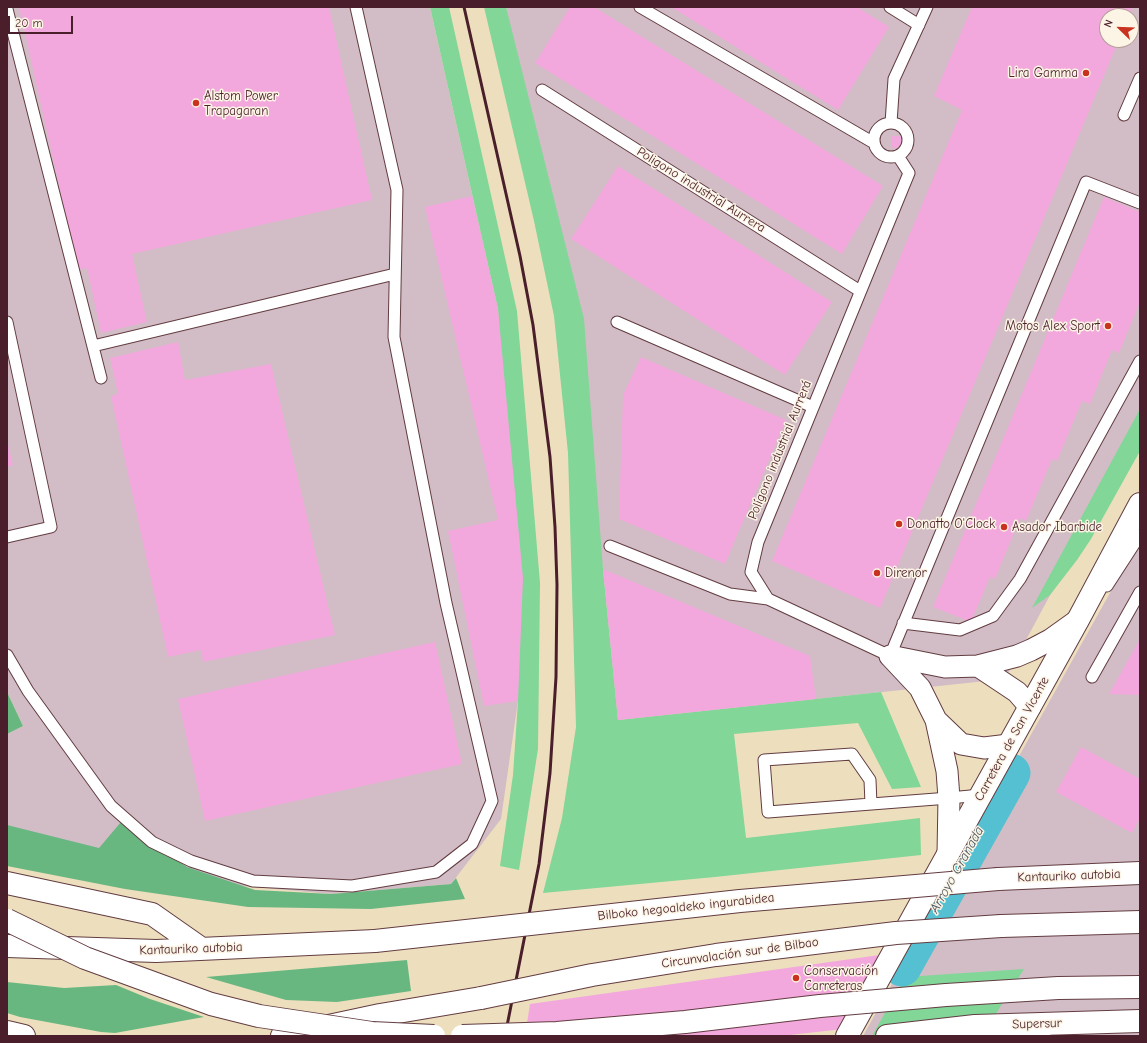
<!DOCTYPE html>
<meta charset="utf-8">
<style>
body{margin:0}
#map{position:relative;width:1147px;height:1043px;overflow:hidden;background:#eddfbd;font-family:"Comic Neue",sans-serif}
canvas{display:block}
.frame{position:absolute;inset:0;border:8px solid #4a1f2b;pointer-events:none}
.north{position:absolute;left:1099px;top:8px;width:40px;height:40px;box-sizing:border-box;background:#fcf5e5;border:1px solid #b59f9b;border-radius:50%;rotate:293deg;font-size:11px;font-weight:700;line-height:16px;text-align:center;color:#4a1f2b}
.north::after{content:'';display:block;margin:auto;width:14px;height:18px;background:#c8321e;clip-path:polygon(50% 0,100% 100%,50% 72%,0 100%)}
.scale{position:absolute;left:8px;top:16px;width:65px;height:18px;box-sizing:border-box;border:2px solid #4a1f2b;border-top:0;padding-left:5px;font-size:12px;line-height:14px;white-space:nowrap;color:#4a1f2b;-webkit-text-stroke:3px #fcf5e5;paint-order:stroke}
</style>
<div id="map">
<canvas width="1147" height="1043"></canvas>
<div class="frame"></div>
<div class="north">N</div>
<div class="scale">20 m</div>
</div>
<script>
const c = document.querySelector('canvas').getContext('2d');
c.lineJoin = 'round';
function fill(path, color) { c.fillStyle = color; c.fill(path, 'evenodd'); }
const toPath = rows => new Path2D(rows.map(r => 'M' + r).join(''));
function strokePath(path, color, width, dash) { c.strokeStyle = color; c.lineWidth = width; c.lineCap = dash ? 'butt' : 'round'; c.setLineDash(dash || []); c.stroke(path); }
function label(font, color, halo, rows, align = 'center') {
  c.font = font + ' "Comic Neue",sans-serif'; c.lineWidth = 3; c.setLineDash([]); c.textBaseline = 'middle'; c.strokeStyle = halo; c.fillStyle = color; for (const [text, x, y, turn = 0] of rows) {
    c.save(); c.translate(x, y); c.rotate((+turn || 0) * Math.PI / 180); c.textAlign = isNaN(turn) ? turn : align; if (halo) c.strokeText(text, 0, 0); c.fillText(text, 0, 0); c.restore();
  }
}
const industrial = toPath([
 [7,7,430,7,498,309,518,701,501,819,451,884,331,894,186,881,7,840,7,734,23,726,7,692],
 [506,7,1140,7,1140,428,1005,679,618,720,603,569],
 [1107,16,1131,16,1131,40,1107,40],
 [1140,539,1140,1036,863,1036]
]);
const green = toPath([
 [430,7,449,7,517,311,540,583,538,749,519,870,500,866,513,775,518,701,498,309],
 [484,7,506,7,584,319,603,569,618,720,881,692,921,787,892,789,858,723,734,734,746,838,920,818,921,855,715,877,543,893,562,818,576,727,568,453,554,316,534,221],
 [1140,409,1140,451,1091,539,1077,560,1050,595,1032,608],
 [1024,969,982,1036,872,1036,905,977]
]);
const forest = toPath([
 [7,692,23,726,7,734],
 [121,822,187,867,255,890,331,894,451,884,456,878,465,899,371,909,248,907,125,889,7,866,7,825,99,848],
 [407,960,411,991,337,1002,286,1000,206,977],
 [7,982,64,988,116,985,150,999,204,1017,115,1033,101,1032,20,1017,7,1013]
]);
const river = toPath([
 [902,967,1011,773]
]);
const building = toPath([
 [19,7,329,7,372,200,132,254,147,322,101,333,87,268,78,270],
 [570,7,594,7,883,186,842,254,535,63],
 [671,7,857,7,889,27,838,110],
 [972,7,1133,7,1129,16,1107,16,1107,40,1119,40,880,608,772,561,962,110,934,96],
 [892,136,901,136,901,147,892,148],
 [618,166,832,302,785,375,571,239],
 [472,196,498,309,523,578,518,701,484,706,448,531,498,520,425,207],
 [1104,197,1140,212,1140,302,1119,353,1112,350,1090,404,1082,401,1057,461,1052,459,1026,521,1020,518,995,579,990,577,971,622,933,607],
 [178,342,185,380,271,364,335,635,203,662,201,650,168,657,111,396,118,394,110,358],
 [641,357,786,420,725,564,619,519,623,395],
 [7,440,13,465,7,467],
 [603,569,810,656,816,699,618,720],
 [1140,639,1140,695,1109,694],
 [435,642,462,764,205,821,178,699],
 [1081,747,1140,779,1140,818,1132,833,1056,792],
 [894,953,852,1028,781,1036,525,1036,530,1004]
]);
const service = toPath([
 [640,7,874,143],
 [890,7,919,25],
 [7,9,101,378],
 [542,90,860,291],
 [1124,115,1140,78],
 '874 140a17 17 0 1 1 34 0a17 17 0 1 1-34 0Z',
 [891,123,894,79,927,7],
 [898,156,909,173,758,542,751,572,768,599,890,656,1086,182,1140,203],
 [7,322,51,527,7,537],
 [617,322,813,407],
 [93,346,395,274],
 [610,546,730,594,768,599],
 [1107,586,1140,535],
 [903,623,960,630,993,616,1020,579,1140,361],
 [7,655,28,691,111,806,152,842,191,861,253,881,352,886,436,872,472,844,492,801,446,603,394,337,397,190,356,7],
 [1092,677,1140,592],
 [871,804,870,780,852,754,764,760,768,812,949,798,981,795],
 [1021,1036,1027,1026,1045,1036]
]);
const minor = toPath([
 [890,656,920,688,936,720,947,771,949,798,948,854],
 [890,656,945,667,978,666,1017,656,1031,650,1050,640,1078,620],
 [978,666,1017,692,1030,707],
 [936,720,961,744,984,748,1009,745]
]);
const tertiary = toPath([
 [847,1036,1078,620,1140,504]
]);
const motorway = toPath([
 [998,879,1140,873],
 [7,883,152,914,202,949],
 [1001,926,1140,922],
 [7,946,156,951,375,941],
 [7,1032,24,1036],
 [282,1036,380,1015,481,998],
 [887,1036,975,1026,1140,1021]
]);
const rail = toPath([
 [464,7,520,256,533,325,550,457,555,527,557,585,556,677,550,773,539,864,505,1036]
]);
const motorwayBridge = toPath([
 [7,920,85,958,211,1004,259,1016,372,1033,434,1036],
 [375,941,740,901,998,879],
 [481,998,592,975,716,955,896,933,1001,926],
 [462,1036,557,1033,685,1022,820,1006,946,995,1058,988,1140,987]
]);
const markers = [
 [1086,73,4,"#c8321e"],
 [196,103,4,"#c8321e"],
 [1108,326,4,"#c8321e"],
 [899,524,4,"#c8321e"],
 [1004,527,4,"#c8321e"],
 [877,573,4,"#c8321e"],
 [796,978,4,"#c8321e"]
];
const poiNames = [
 ["Lira Gamma",1078,73,"right"],
 ["Alstom Power",204,96],
 ["Trapagaran",204,111],
 ["Motos Alex Sport",1100,326,"right"],
 ["Donatto O'Clock",907,524],
 ["Asador Ibarbide",1012,527],
 ["Direnor",885,573],
 ["Conservación",804,971],
 ["Carreteras",804,986]
];
const streetNames = [
 ["Poligono industrial Aurrera",701,190,32],
 ["Polígono industrial Aurrerá",780,450,-68],
 ["Carretera de San Vicente",1012,739,-61],
 ["Kantauriko autobia",1069,876,-2],
 ["Bilboko hegoaldeko ingurabidea",686,907,-6],
 ["Kantauriko autobia",191,949,-2],
 ["Circunvalación sur de Bilbao",740,953,-8],
 ["Supersur",1037,1024,-2]
];
const waterNames = [
 ["Arroyo Granada",957,870,-61]
];
fill(industrial, '#d2bdc6');
fill(green, '#82d698');
fill(forest, '#69b780');
strokePath(river, '#55c0d1', 39);
fill(building, '#f2a8dc');
strokePath(service, '#623c41', 13);
strokePath(minor, '#623c41', 23);
strokePath(tertiary, '#623c41', 24);
strokePath(motorway, '#623c41', 24);
strokePath(service, '#fff', 11);
strokePath(minor, '#fff', 21);
strokePath(tertiary, '#fff', 22);
strokePath(motorway, '#fff', 22);
strokePath(rail, '#4a1f2b', 3);
strokePath(motorwayBridge, '#623c41', 24, []);
strokePath(motorwayBridge, '#fff', 22);
for (const [x, y, r, color] of markers) { const dot = new Path2D(); dot.arc(x, y, r, 0, 2 * Math.PI); c.fillStyle = color; c.fill(dot); strokePath(dot, '#fcf5e5', 1.5); }
label('13px', '#4a1f2b', '#fcf5e5', poiNames, 'left');
label('13px', '#4a1f2b', '#fcf5e5', streetNames);
label('italic 14px', '#4e5765', '#fcf5e5', waterNames);
</script>
